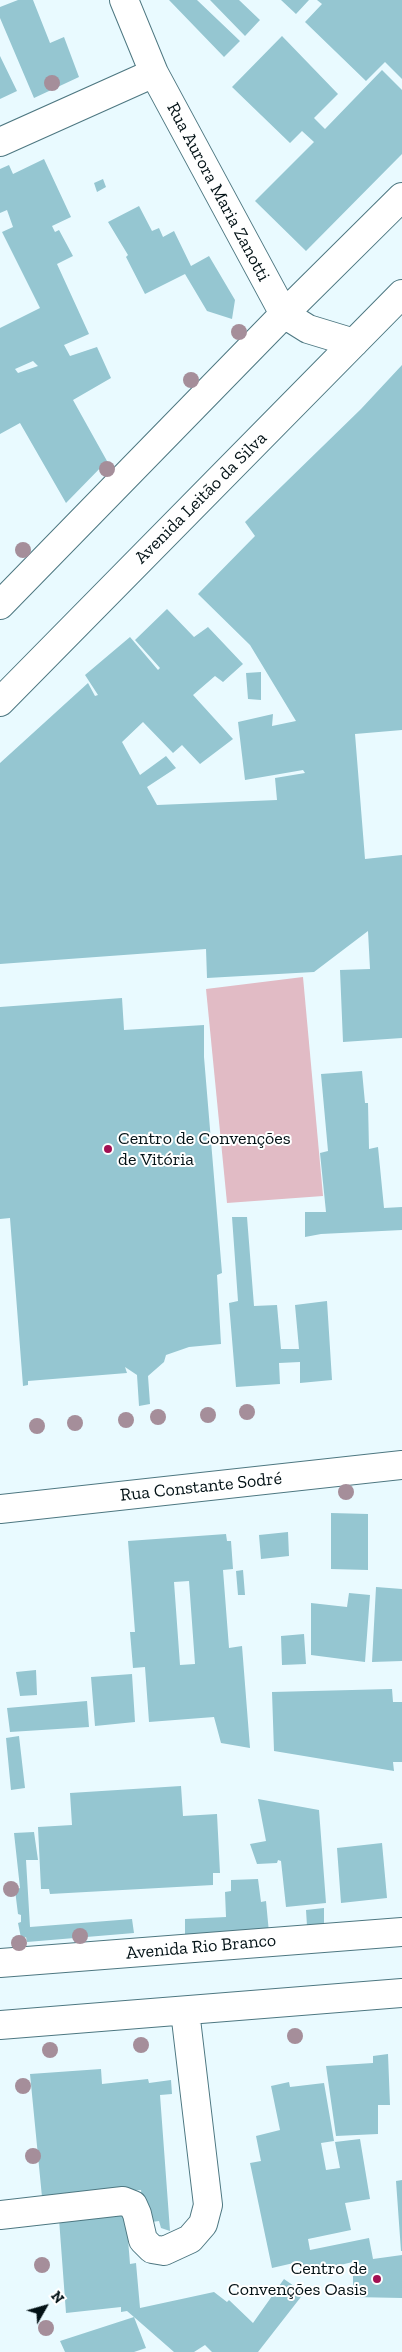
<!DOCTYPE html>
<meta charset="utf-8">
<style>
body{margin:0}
#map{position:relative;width:402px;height:2352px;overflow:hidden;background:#e9faff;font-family:"Zilla Slab",serif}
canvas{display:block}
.north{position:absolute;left:20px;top:2282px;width:50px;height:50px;-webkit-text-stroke:4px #fff;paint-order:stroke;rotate:52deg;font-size:14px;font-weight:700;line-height:20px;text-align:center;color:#031216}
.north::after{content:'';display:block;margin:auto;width:18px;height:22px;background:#031216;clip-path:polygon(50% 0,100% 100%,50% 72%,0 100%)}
</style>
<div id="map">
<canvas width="402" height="2352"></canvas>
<div class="north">N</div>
</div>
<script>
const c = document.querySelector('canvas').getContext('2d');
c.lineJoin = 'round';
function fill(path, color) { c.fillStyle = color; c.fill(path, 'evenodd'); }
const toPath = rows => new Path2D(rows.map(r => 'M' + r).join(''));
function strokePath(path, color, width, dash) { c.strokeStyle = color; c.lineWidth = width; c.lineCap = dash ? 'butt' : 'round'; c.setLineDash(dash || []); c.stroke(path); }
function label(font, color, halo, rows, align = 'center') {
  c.font = font + ' "Zilla Slab",serif'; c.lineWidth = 4; c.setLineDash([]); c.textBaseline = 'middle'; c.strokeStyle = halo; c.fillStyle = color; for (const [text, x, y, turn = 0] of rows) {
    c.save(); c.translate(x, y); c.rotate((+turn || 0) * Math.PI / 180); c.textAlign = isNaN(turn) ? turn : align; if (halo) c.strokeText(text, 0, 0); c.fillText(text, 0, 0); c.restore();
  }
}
const green = toPath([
 [303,977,323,1196,227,1203,206,989]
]);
const building = toPath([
 [18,0,33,0,50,43,64,37,79,77,34,98,0,18,0,7],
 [169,0,197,0,240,41,224,57],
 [210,0,239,0,260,20,245,36],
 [281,0,309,0,296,14],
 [317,0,402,0,402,79,385,62,366,81,305,22,322,4],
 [282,36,338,94,314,118,325,129,382,70,402,90,402,154,306,251,255,201,314,142,302,131,290,143,232,87],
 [0,56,17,91,0,99],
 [44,159,71,217,52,226,55,232,59,230,73,256,57,264,89,334,64,345,70,356,97,347,111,378,73,400,107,461,66,503,20,423,0,434,0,328,40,308,2,232,13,227,7,210,0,213,0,169,9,165,13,174],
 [33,361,38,366,18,373,15,369],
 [103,179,106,187,97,192,94,183],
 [139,206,152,231,159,228,163,237,174,231,191,266,209,256,235,300,232,319,207,311,185,274,145,294,126,257,128,255,108,222],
 [402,365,402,730,355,734,365,859,402,855,402,1038,343,1042,340,970,370,969,368,931,314,972,207,978,206,949,0,964,0,763,88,683,95,696,98,695,85,675,130,637,158,670,160,668,135,640,167,609,194,637,208,627,243,664,223,682,215,676,193,695,233,739,200,764,182,745,173,753,143,722,122,742,140,775,166,756,176,768,147,787,157,805,277,800,275,778,305,773,303,770,245,780,238,722,273,714,272,726,296,721,250,645,198,594,255,536,245,522,361,409],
 [261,672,261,700,248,699,246,673],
 [122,998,124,1030,204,1025,204,1057,222,1273,217,1275,221,1344,189,1347,166,1355,164,1362,148,1376,150,1404,139,1406,137,1375,125,1367,127,1373,28,1381,28,1385,23,1386,10,1218,0,1219,0,1007],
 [362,1071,365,1103,368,1103,369,1149,378,1147,384,1208,402,1207,402,1230,321,1234,305,1237,305,1212,326,1212,320,1153,328,1151,321,1074],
 [232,1217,247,1217,254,1306,277,1305,281,1349,299,1349,295,1305,327,1301,332,1380,300,1383,300,1362,279,1363,280,1384,236,1387,229,1303,238,1301],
 [331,1513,368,1514,368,1570,331,1569],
 [288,1532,289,1556,261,1559,259,1535],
 [226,1534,227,1541,231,1541,233,1569,223,1570,229,1648,242,1646,250,1748,221,1743,214,1717,149,1722,145,1667,133,1668,130,1632,135,1632,128,1541],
 [189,1581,195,1664,180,1665,174,1582],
 [243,1570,245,1595,238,1595,236,1571],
 [376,1587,402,1589,402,1661,372,1662],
 [349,1593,370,1595,365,1662,311,1655,311,1603,347,1607],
 [304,1634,306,1664,282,1665,281,1636],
 [36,1670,37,1695,20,1696,16,1672],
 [132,1674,135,1722,95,1726,91,1677],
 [392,1689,393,1702,402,1702,402,1762,393,1762,394,1771,274,1751,272,1692],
 [87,1701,89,1727,10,1732,7,1708],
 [19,1736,25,1788,11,1790,6,1738],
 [181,1786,183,1816,217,1814,220,1873,213,1873,213,1885,50,1894,49,1889,41,1889,38,1827,72,1825,70,1793],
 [258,1799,319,1810,326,1903,286,1907,281,1861,278,1860,277,1863,257,1864,250,1844,266,1841],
 [34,1832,38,1860,26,1860,30,1927,132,1919,134,1933,27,1942,26,1937,21,1938,18,1923,21,1922,21,1915,18,1914,15,1890,20,1888,14,1833],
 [382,1843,387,1898,341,1903,337,1848],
 [258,1879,261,1902,266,1901,269,1933,185,1940,185,1919,226,1917,225,1892,231,1891,231,1880],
 [324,1908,324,1925,307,1926,306,1910],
 [388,2054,390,2105,378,2105,378,2134,336,2136,326,2066,373,2063,373,2056],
 [101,2069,102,2084,148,2079,149,2083,171,2080,172,2094,160,2095,170,2231,161,2228,159,2221,145,2223,141,2190,42,2197,30,2074],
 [289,2082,290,2087,324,2083,334,2141,321,2143,326,2170,340,2168,335,2142,360,2139,370,2199,345,2203,351,2230,308,2239,310,2250,369,2238,373,2259,402,2255,402,2298,353,2297,353,2262,301,2274,298,2262,272,2268,250,2163,261,2161,256,2136,280,2130,271,2086],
 [402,2180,402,2251,401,2251,396,2181],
 [126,2214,130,2264,136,2263,140,2308,214,2292,227,2302,229,2300,253,2323,284,2279,304,2293,258,2352,212,2352,205,2345,194,2352,174,2352,134,2317,127,2311,121,2312,121,2307,66,2313,59,2219],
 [134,2317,146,2348,134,2352,65,2352,60,2341]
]);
const minor = toPath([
 [124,0,154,73,284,314,308,329,354,343],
 [0,142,154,73],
 [0,605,284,314,402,197],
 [0,702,402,294],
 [0,1509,402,1465],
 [0,1963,402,1932],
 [0,2025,402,1993],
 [0,2215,123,2201,133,2205,137,2214,143,2240,152,2249,164,2251,190,2239,203,2224,208,2205,185,2011]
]);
const trees = [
 [52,83],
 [239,332],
 [191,380],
 [107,469],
 [23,550],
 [247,1412],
 [208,1415],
 [158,1417],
 [126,1420],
 [75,1423],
 [37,1426],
 [346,1492],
 [11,1889],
 [80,1936],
 [19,1943],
 [295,2036],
 [141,2045],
 [50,2050],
 [23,2086],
 [33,2156],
 [42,2265],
 [46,2328]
];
const markers = [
 [108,1149,5,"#a21053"],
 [377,2279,5,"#a21053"]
];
const streetNames = [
 ["Rua Aurora Maria Zanotti",218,192,62],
 ["Avenida Leitão da Silva",201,498,-45],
 ["Rua Constante Sodré",201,1487,-6],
 ["Avenida Rio Branco",201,1947,-5]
];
const poiNames = [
 ["Centro de Convenções",118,1139],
 ["de Vitória",118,1160],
 ["Centro de",367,2269,"right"],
 ["Convenções Oasis",367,2290,"right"]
];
fill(green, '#e1bbc5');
fill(building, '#95c6d1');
strokePath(minor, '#4d7781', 30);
strokePath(minor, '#fff', 28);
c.fillStyle = '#a58e9a';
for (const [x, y] of trees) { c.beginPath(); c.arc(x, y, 8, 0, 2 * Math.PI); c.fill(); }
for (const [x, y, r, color] of markers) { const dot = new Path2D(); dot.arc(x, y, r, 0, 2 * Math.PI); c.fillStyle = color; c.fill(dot); strokePath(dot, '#fff', 2); }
label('18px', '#031216', '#fff', streetNames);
label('18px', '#031216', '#fff', poiNames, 'left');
</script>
